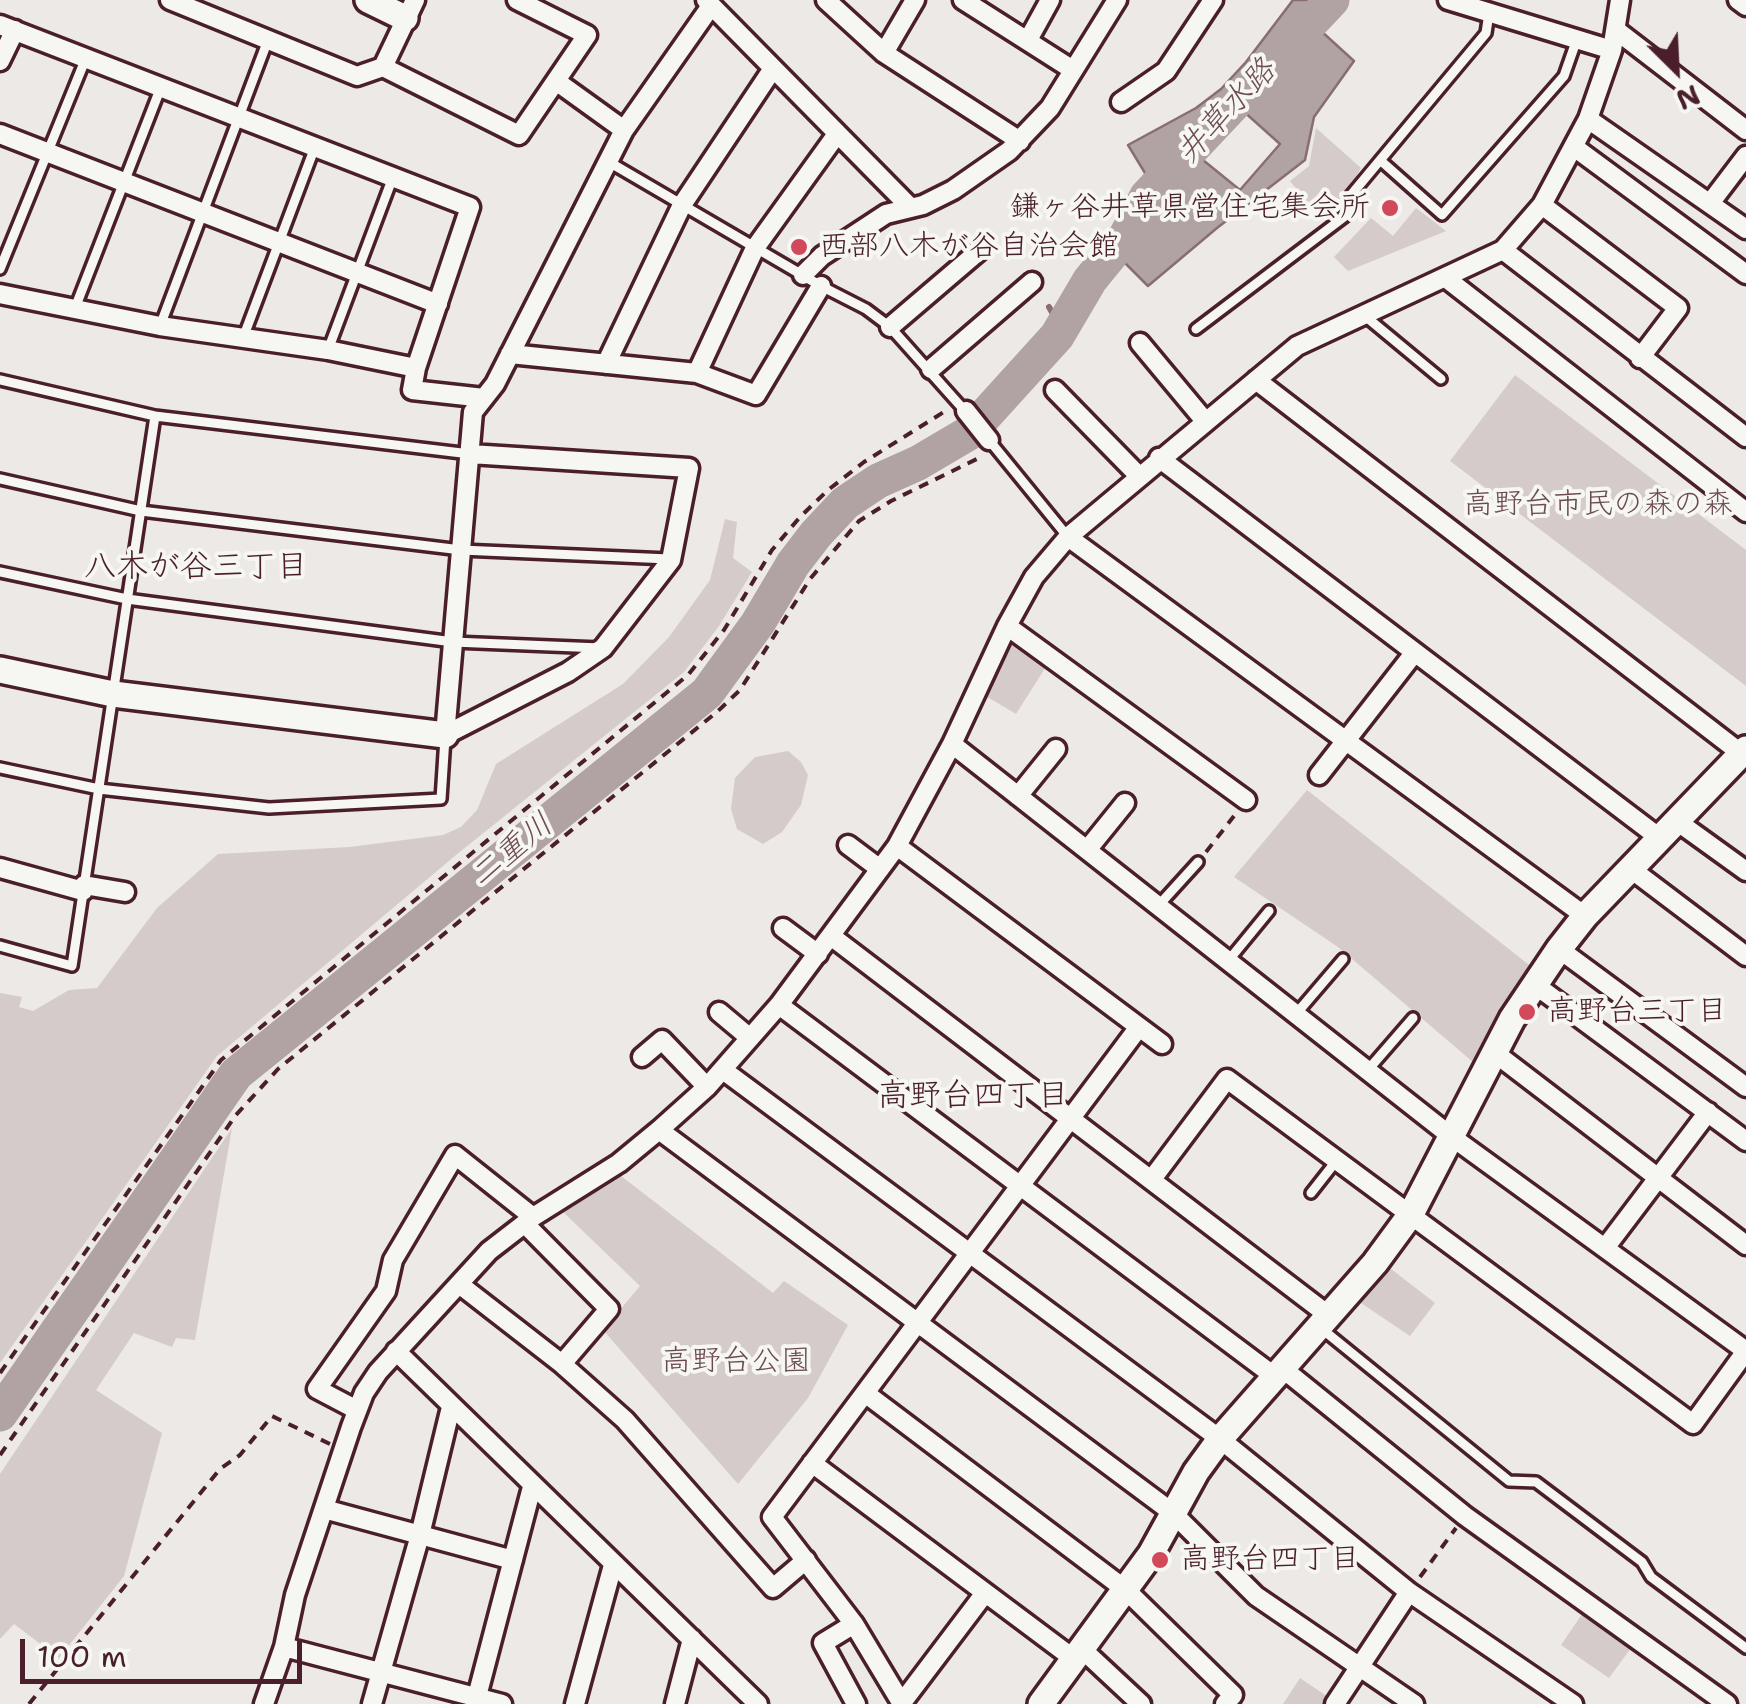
<!DOCTYPE html>
<meta charset="utf-8">
<style>
body{margin:0}
#map{position:relative;width:1746px;height:1704px;overflow:hidden;background:#ece9e6;font-family:"Shantell Sans",sans-serif}
canvas{display:block}
.north{position:absolute;left:1626px;top:20px;width:100px;height:100px;-webkit-text-stroke:8px #f6f6f2;paint-order:stroke;rotate:156deg;font-size:28px;font-weight:700;line-height:40px;text-align:center;color:#4a1f2b}
.north::after{content:'';display:block;margin:auto;width:35px;height:45px;background:#4a1f2b;clip-path:polygon(50% 0,100% 100%,50% 72%,0 100%)}
.scale{position:absolute;left:20px;top:1639px;width:282px;height:45px;box-sizing:border-box;border:5px solid #4a1f2b;border-top:0;padding-left:12px;font-size:30px;line-height:35px;white-space:nowrap;color:#4a1f2b;-webkit-text-stroke:8px #f6f6f2;paint-order:stroke}
</style>
<div id="map">
<canvas width="1746" height="1704"></canvas>
<div class="north">N</div>
<div class="scale">100 m</div>
</div>
<script>
const c = document.querySelector('canvas').getContext('2d');
c.lineJoin = 'round';
function fill(path, color) { c.fillStyle = color; c.fill(path, 'evenodd'); }
const toPath = rows => new Path2D(rows.map(r => 'M' + r).join(''));
function strokePath(path, color, width, dash) { c.strokeStyle = color; c.lineWidth = width; c.lineCap = dash ? 'butt' : 'round'; c.setLineDash(dash || []); c.stroke(path); }
function label(font, color, halo, rows, align = 'center') {
  c.font = font + ' "Shantell Sans","Klee One",sans-serif'; c.lineWidth = 8; c.setLineDash([]); c.textBaseline = 'middle'; c.strokeStyle = halo; c.fillStyle = color; for (const [text, x, y, turn = 0] of rows) {
    c.save(); c.translate(x, y); c.rotate((+turn || 0) * Math.PI / 180); c.textAlign = isNaN(turn) ? turn : align; if (halo) c.strokeText(text, 0, 0); c.fillText(text, 0, 0); c.restore();
  }
}
const green = toPath([
 [1316,128,1361,168,1344,197,1321,219,1290,181,1309,166],
 [1416,208,1446,231,1348,271,1334,257,1371,218,1393,236],
 [1515,375,1746,550,1746,686,1450,461],
 [725,519,737,522,733,558,752,572,719,626,684,672,456,855,217,1056,0,1363,0,993,22,997,19,1007,33,1011,69,990,97,988,157,908,218,854,350,847,443,835,461,827,477,810,496,764,623,684,669,637,710,580],
 [1015,642,1047,665,1016,714,984,695,1006,645],
 [788,751,801,762,808,775,801,805,782,832,763,844,737,829,731,809,735,778,755,757],
 [1307,790,1533,968,1501,1013,1473,1062,1338,947,1234,877],
 [232,1128,195,1340,176,1338,172,1347,134,1333,96,1390,162,1433,124,1576,59,1658,14,1624,0,1639,0,1474],
 [610,1175,621,1176,773,1293,784,1281,848,1325,808,1398,738,1484,603,1330,640,1286,559,1208],
 [1386,1265,1435,1303,1410,1336,1355,1299],
 [1582,1614,1631,1648,1609,1678,1561,1645],
 [1300,1678,1331,1699,1328,1704,1283,1704]
]);
const water = toPath([
 [1293,0,1315,0,1148,178,1128,145,1196,108,1221,89,1246,62,1293,0],
 [1320,30,1354,61,1314,117,1305,160,1217,228,1148,286,1122,260,1137,242,1156,207,1198,156,1240,190,1280,144,1242,110,1320,30]
]);
const stream = toPath([
 [1049,307,1061,328]
]);
const river = toPath([
 [0,1414,236,1074,707,693,758,623,793,564,816,534,845,503,878,481,918,463,969,433,1057,336,1090,280,1126,236,1147,196,1332,0]
]);
const path = toPath([
 [1206,852,1234,816],
 [0,1373,221,1060,688,675,724,630,772,550,800,517,828,490,864,462,947,410],
 [0,1455,236,1115,278,1069,718,711,740,690,810,579,859,521,891,501,983,456],
 [1420,1577,1456,1528],
 [29,1704,220,1469,240,1455,272,1416,330,1444]
]);
const lane = toPath([
 [1380,160,1442,215,1564,76,1577,39],
 [609,162,821,286,866,309,890,327,965,411],
 [0,269,86,58],
 [75,308,161,87],
 [1365,316,1441,379],
 [160,326,268,40],
 [1196,329,1348,214,1351,195,1486,33,1489,13],
 [243,338,315,147],
 [328,350,393,177],
 [0,380,155,416,470,454],
 [989,440,1068,537],
 [0,479,141,511,461,550,669,559],
 [0,572,127,599,453,642,600,648],
 [0,768,99,789,269,808,441,799,445,738],
 [1158,906,1198,862],
 [0,946,72,966,155,416],
 [1228,961,1269,911],
 [1296,1014,1343,959],
 [1367,1071,1413,1018],
 [1311,1193,1337,1160],
 [1322,1329,1509,1481,1536,1482,1642,1562,1651,1577,1746,1648]
]);
const street = toPath([
 [170,0,357,76,383,67,415,0],
 [706,0,910,207],
 [826,0,884,53,1020,141],
 [963,0,1073,70],
 [1448,0,1612,50],
 [1738,0,1746,6],
 [0,25,470,207,416,368,412,390,484,398],
 [1616,30,1746,130],
 [1028,40,1050,0],
 [884,53,915,0],
 [0,61,15,30],
 [383,67,519,135,587,35,517,0],
 [556,81,624,130],
 [1121,102,1166,71,1213,0],
 [1588,119,1746,229],
 [0,134,438,304],
 [1574,147,1746,274],
 [1711,202,1746,156],
 [1542,205,1678,308,1640,358],
 [1503,250,1746,437],
 [803,275,822,256,886,214,923,205,953,190,1009,151,1050,108,1117,0],
 [1447,279,1746,512],
 [0,294,160,326,328,350,416,368],
 [890,327,979,251],
 [1140,343,1205,421],
 [510,354,697,373,756,395,821,286],
 [606,364,682,205,772,70],
 [931,369,1032,282],
 [697,373,755,248,837,134],
 [1256,380,1746,757],
 [1055,390,1139,476],
 [966,411,989,440],
 [1159,458,1661,839],
 [1068,537,1585,916],
 [1007,626,1246,800],
 [445,735,473,412,495,384,624,130,711,6],
 [445,735,568,672,603,648,671,560,689,468,470,454],
 [952,744,1452,1137,1746,1351,1693,1424,1227,1079,1152,1179],
 [1319,775,1415,652],
 [1018,796,1056,749],
 [1678,822,1746,871],
 [848,845,880,869],
 [897,846,1162,1044],
 [1087,850,1125,803],
 [0,868,83,891],
 [1631,869,1746,956],
 [84,885,125,892],
 [783,928,818,954],
 [831,936,1328,1315],
 [1559,949,1746,1087],
 [1534,984,1746,1141],
 [779,1005,1274,1376],
 [719,1012,750,1038],
 [1495,1053,1746,1245],
 [642,1057,662,1040,707,1087],
 [723,1070,1220,1439,1409,1592,1573,1704],
 [659,1130,1173,1513,1256,1596,1414,1704],
 [525,1224,609,1309,562,1364],
 [1605,1248,1708,1112],
 [459,1284,562,1364,625,1420,773,1588,806,1560],
 [396,1351,758,1704],
 [1282,1368,1465,1516,1727,1704],
 [865,1393,1126,1590,1233,1695,1225,1704],
 [357,1410,317,1389,386,1291,393,1260,455,1155,533,1217],
 [812,1463,1074,1659],
 [324,1509,513,1560],
 [854,1624,823,1643,856,1704],
 [284,1647,502,1704],
 [1082,1649,1141,1704],
 [264,1704,284,1647,295,1595,351,1427,364,1393,378,1372,489,1251,533,1217,619,1163,659,1130,707,1087,779,1005,897,846,952,744,1007,626,1034,577,1068,537,1297,346,1503,250,1542,205,1588,119,1612,50,1620,0],
 [372,1704,420,1535,451,1407],
 [475,1704,532,1487],
 [575,1704,613,1565],
 [675,1704,692,1639],
 [901,1704,985,1593],
 [902,1704,854,1624,772,1517,1139,1027],
 [1335,1704,1409,1592]
]);
const secondary = toPath([
 [368,0,405,18],
 [0,670,113,694,445,735],
 [1041,1704,1151,1554,1196,1472,1220,1439,1375,1263,1411,1214,1512,1019,1559,949,1585,916,1746,749]
]);
const markers = [
 [1390,208,10,"#d1495b"],
 [799,247,10,"#d1495b"],
 [1527,1012,10,"#d1495b"],
 [1160,1560,10,"#d1495b"]
];
const poiNames = [
 ["鎌ヶ谷井草県営住宅集会所",1370,208,"right"],
 ["西部八木が谷自治会館",819,247],
 ["高野台三丁目",1547,1012],
 ["高野台四丁目",1180,1560]
];
const parkNames = [
 ["高野台市民の森の森",1598,505],
 ["高野台公園",736,1362]
];
const waterNames = [
 ["井草水路",1227,112,-47],
 ["二重川",512,851,-39]
];
const neighbourhoodNames = [
 ["八木が谷三丁目",196,568],
 ["高野台四丁目",973,1097]
];
fill(green, '#d4cbca');
fill(water, '#b1a2a3');
strokePath(water, '#886e73', 2.5);
strokePath(stream, '#886e73', 6);
strokePath(river, '#b1a2a3', 35);
strokePath(lane, '#4a1f2b', 16);
strokePath(street, '#4a1f2b', 25);
strokePath(secondary, '#4a1f2b', 32);
strokePath(path, '#4a1f2b', 4, [10, 8]);
strokePath(lane, '#f6f6f2', 9);
strokePath(street, '#f6f6f2', 18);
strokePath(secondary, '#f6f6f2', 25);
for (const [x, y, r, color] of markers) { const dot = new Path2D(); dot.arc(x, y, r, 0, 2 * Math.PI); c.fillStyle = color; c.fill(dot); strokePath(dot, '#f6f6f2', 4); }
label('30px', '#4a1f2b', '#f6f6f2', poiNames, 'left');
label('30px', '#6c4a53', '#f6f6f2', parkNames);
label('italic 32px', '#6e4d55', '#f6f6f2', waterNames);
label('32px', '#4a1f2b', '#f6f6f2', neighbourhoodNames);
</script>
